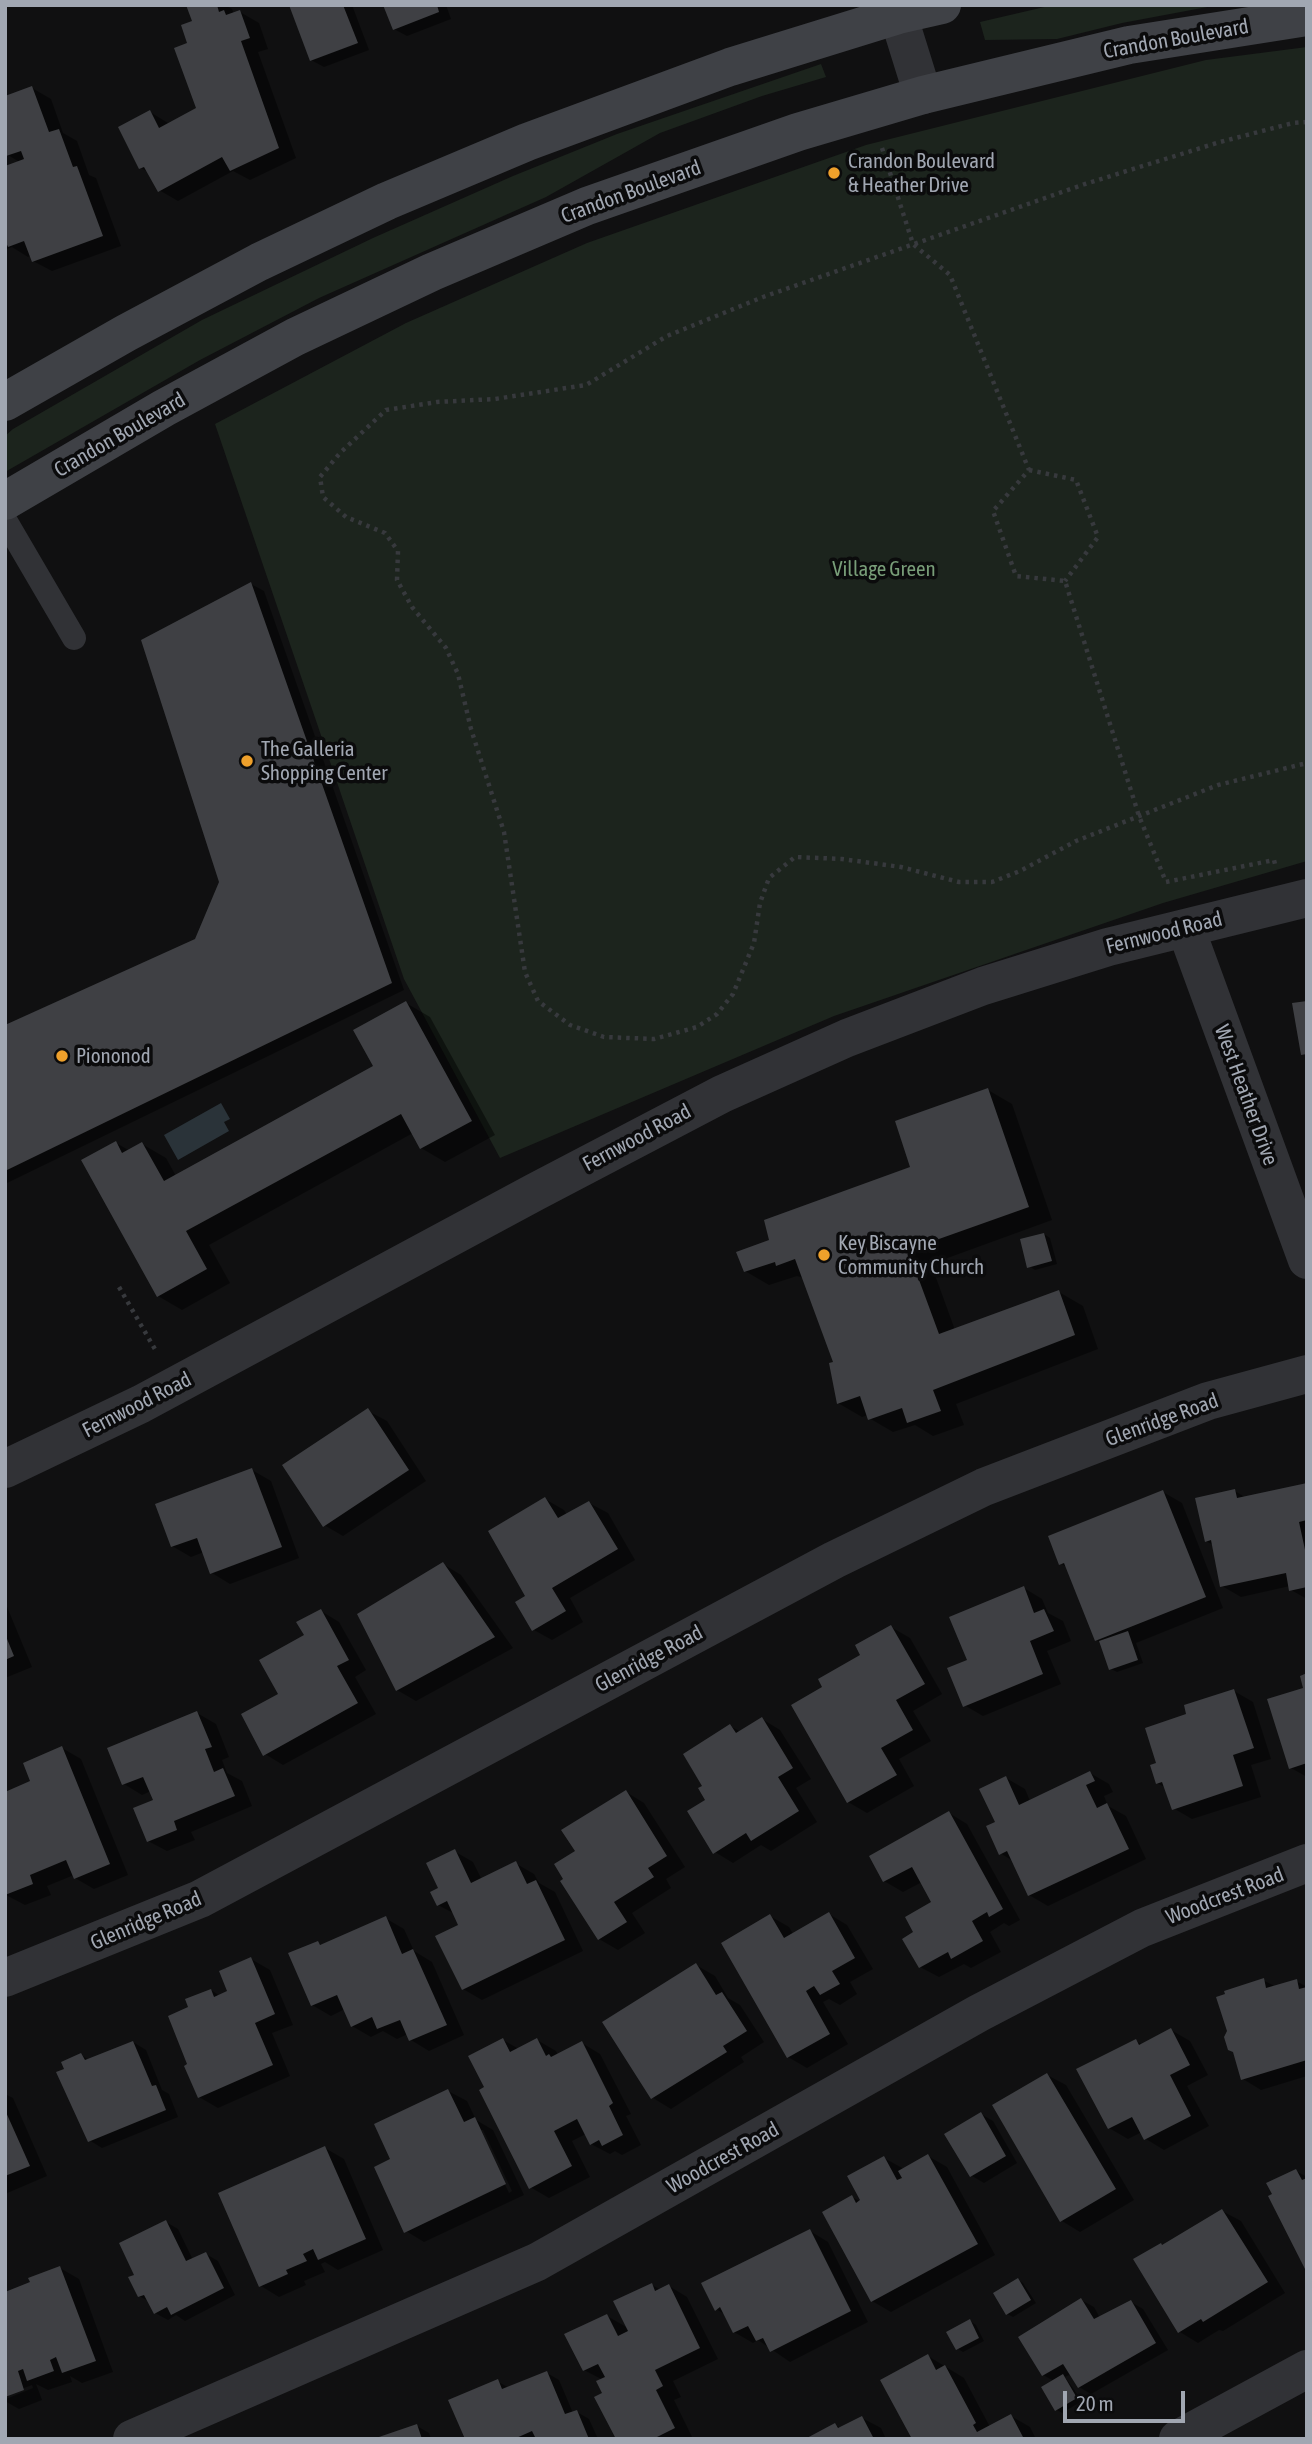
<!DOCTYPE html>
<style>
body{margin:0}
#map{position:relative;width:1312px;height:2444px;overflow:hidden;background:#101011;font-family:"Asap Condensed",sans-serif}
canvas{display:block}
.frame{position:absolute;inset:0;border:7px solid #a1a7b2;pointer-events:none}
.scale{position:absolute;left:1063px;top:2391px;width:122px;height:32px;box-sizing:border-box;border:4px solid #a1a7b2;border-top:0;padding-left:9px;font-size:21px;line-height:24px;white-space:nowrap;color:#a1a7b2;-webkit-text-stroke:5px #0b0b0c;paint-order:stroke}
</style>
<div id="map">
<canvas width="1312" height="2444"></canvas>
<div class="frame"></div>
<div class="scale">20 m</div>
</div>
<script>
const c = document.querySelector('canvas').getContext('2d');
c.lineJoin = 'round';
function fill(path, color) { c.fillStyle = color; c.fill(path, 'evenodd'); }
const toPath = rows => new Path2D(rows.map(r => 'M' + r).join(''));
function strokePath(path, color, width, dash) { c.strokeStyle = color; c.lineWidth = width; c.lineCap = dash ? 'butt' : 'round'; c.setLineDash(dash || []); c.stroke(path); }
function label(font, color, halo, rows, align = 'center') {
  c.font = font + ' "Asap Condensed",sans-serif'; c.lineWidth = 7; c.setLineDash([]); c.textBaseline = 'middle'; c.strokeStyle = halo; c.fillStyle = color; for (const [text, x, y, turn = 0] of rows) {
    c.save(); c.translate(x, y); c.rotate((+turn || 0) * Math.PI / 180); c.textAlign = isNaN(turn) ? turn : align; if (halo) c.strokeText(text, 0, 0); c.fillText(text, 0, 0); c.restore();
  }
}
const green = toPath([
 [1053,5,1218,5,1122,23,1057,39,985,40,980,22],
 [1307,47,1307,861,1163,903,834,1016,500,1158,404,979,215,424,406,323,587,243,866,145,1206,60],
 [821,64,826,77,762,96,660,133,546,197,319,298,200,360,5,472,5,436,13,429,202,320,373,238,513,176,617,134]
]);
const water = toPath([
 [221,1103,230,1119,224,1122,229,1131,178,1160,164,1135]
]);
const shadow = toPath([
 [188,5,225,5,232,9,234,14,240,12,259,23,268,49,258,52,296,158,250,180,233,171,178,201,159,190,150,173,141,168,150,112,168,123,198,109,189,44,194,22],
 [291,5,352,5,369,50,324,67,311,60],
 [385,5,446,5,451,19,407,36,394,29],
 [32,88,51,99,63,133,77,141,89,175,96,178,121,246,52,271,33,261,31,255,28,257,12,247,5,250,5,168,21,163,8,155],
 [251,584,264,591,404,990,5,1184,5,1027,196,941,221,883],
 [406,1003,430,1017,495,1135,445,1162,421,1148,413,1133,209,1245,230,1283,182,1310,158,1296,116,1143,130,1151,142,1144,166,1158,176,1176,376,1067],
 [988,1090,1012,1104,1052,1220,931,1264,955,1330,1059,1292,1083,1306,1098,1349,956,1404,964,1425,933,1436,915,1425,893,1432,869,1418,868,1415,862,1417,838,1403,836,1363,804,1278,797,1276,769,1285,745,1271,771,1241,913,1168],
 [1044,1234,1050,1238,1057,1264,1035,1270,1029,1266],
 [368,1411,387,1421,426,1481,343,1536,324,1525],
 [252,1470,271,1481,299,1558,230,1584,212,1573,204,1552,191,1557,172,1546],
 [1307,1485,1307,1599,1291,1590,1290,1586,1241,1597,1222,1586,1213,1545,1206,1541,1235,1491,1246,1498],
 [1163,1492,1182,1503,1223,1608,1136,1643,1143,1663,1117,1672,1111,1669,1101,1643,1097,1640,1068,1568,1060,1563],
 [545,1499,564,1510,567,1515,589,1503,608,1513,635,1560,570,1598,583,1622,552,1640,534,1630,528,1597],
 [443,1564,461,1575,513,1648,416,1701,397,1690],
 [1024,1588,1042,1599,1048,1613,1063,1621,1071,1641,1047,1651,1061,1684,983,1716,964,1705,970,1661],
 [5,1602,32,1667,5,1678],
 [321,1611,339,1622,366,1670,355,1677,376,1714,283,1765,265,1754,281,1695,306,1636],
 [891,1627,910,1638,942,1694,913,1711,931,1741,899,1759,914,1786,867,1813,848,1802,824,1687,863,1655],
 [1307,1675,1307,1777,1291,1768],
 [1234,1691,1253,1702,1271,1759,1251,1765,1261,1797,1192,1819,1173,1808,1166,1788,1157,1783,1159,1765,1188,1715],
 [197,1713,216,1724,229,1757,222,1760,227,1773,242,1781,252,1806,191,1832,195,1840,167,1851,148,1841,155,1801,151,1791,142,1795,124,1784],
 [762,1719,780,1730,811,1779,796,1788,817,1822,771,1851,761,1845,733,1863,715,1852,705,1786,730,1726,741,1732],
 [62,1748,81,1759,128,1875,94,1889,75,1878,74,1875,47,1886,51,1895,25,1905,6,1895,32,1782],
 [1090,1773,1109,1784,1113,1792,1104,1796,1108,1806,1126,1816,1146,1859,1048,1906,1029,1895,1013,1861,1000,1853,997,1823,1006,1778,1025,1789,1030,1801],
 [626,1792,644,1803,685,1867,666,1879,671,1888,632,1913,645,1933,618,1950,599,1939,577,1851],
 [949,1813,967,1824,1020,1920,1009,1926,1004,1923,990,1932,1001,1952,971,1968,964,1964,939,1977,920,1967,916,1932,933,1903,922,1882,903,1892,884,1881],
 [454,1851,473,1862,482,1880,515,1863,534,1874,539,1883,555,1892,583,1951,482,2000,463,1989,461,1926,455,1914,438,1905,440,1889],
 [829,1914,847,1925,873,1969,850,1982,857,1994,840,2005,829,1999,823,2002,848,2044,807,2068,788,2057,770,1916,789,1927,793,1934],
 [385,1918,404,1929,414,1951,432,1962,464,2035,429,2051,411,2040,408,2034,397,2039,383,2031,371,2037,352,2026,345,2009,331,2016,312,2005,318,1943,323,1946],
 [251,1959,270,1970,293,2025,272,2033,290,2076,218,2108,199,2097,190,2065,211,1990,220,1996,230,1991],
 [696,1965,715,1976,728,1998,740,2005,764,2042,741,2057,744,2062,671,2109,653,2098,605,2023],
 [1263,1980,1276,1987,1296,1981,1307,1987,1307,2076,1261,2090,1243,2079],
 [1171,2030,1190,2041,1208,2075,1187,2086,1209,2126,1164,2150,1146,2139,1142,2132,1128,2139,1109,2128,1136,2041,1143,2045],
 [503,2040,519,2049,537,2040,556,2051,558,2055,582,2043,600,2054,631,2114,626,2116,641,2145,622,2155,615,2151,610,2154,591,2144,586,2134,572,2141,590,2177,549,2198,530,2187,486,2088],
 [133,2042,146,2050,162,2090,169,2094,178,2117,102,2148,89,2140,81,2055,89,2060],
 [1047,2075,1066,2085,1134,2200,1080,2232,1062,2221],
 [448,2091,467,2101,476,2120,493,2130,524,2195,424,2242,406,2231,392,2160],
 [479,2130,483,2130,512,2191,509,2193],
 [5,2094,13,2098,47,2176,5,2194],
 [981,2114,993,2121,1017,2163,984,2183,972,2176,946,2135],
 [325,2148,344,2159,383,2250,338,2270,325,2262,321,2264,325,2272,304,2281,306,2285,279,2297,261,2286],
 [928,2156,947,2167,995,2255,891,2312,872,2301,852,2197,865,2204,884,2158,904,2169],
 [1296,2171,1307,2177,1307,2268],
 [1222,2211,1241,2221,1285,2293,1223,2331,1219,2330,1198,2343,1180,2332,1135,2260,1164,2247],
 [166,2222,178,2229,193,2260,206,2254,218,2261,235,2295,185,2321,176,2315,168,2320,155,2313,150,2302,139,2296,136,2275],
 [810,2231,828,2242,868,2322,790,2362,758,2340,753,2343,734,2332,726,2315,716,2309],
 [60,2268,79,2279,113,2372,82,2383,70,2376,72,2382,48,2390,36,2384,42,2400,19,2409,5,2401,5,2293,32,2283],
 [32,2385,33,2388,6,2399,6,2395],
 [1018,2280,1023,2283,1036,2303,1013,2317,1007,2314],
 [652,2285,661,2290,669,2286,687,2297,718,2359,673,2381,681,2397,674,2400,693,2439,618,2439,604,2394,603,2380,584,2370,607,2316,628,2328],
 [1081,2300,1094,2307,1100,2318,1131,2302,1143,2309,1168,2350,1091,2394,1079,2387,1071,2374,1065,2377,1082,2401,1062,2413,1057,2410,1054,2381,1043,2375],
 [970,2321,976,2325,984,2341,963,2352,958,2349],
 [928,2356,964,2378,990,2427,1011,2416,1030,2427,1036,2439,914,2439],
 [547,2373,559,2380,573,2413,577,2412,589,2419,598,2439,466,2439,497,2381,509,2388],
 [862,2418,881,2428,886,2439,808,2439,835,2425,841,2428],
 [417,2426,429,2433,431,2439,380,2439]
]);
const building = toPath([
 [186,5,217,5,219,12,224,10,226,15,240,10,250,38,241,41,279,148,230,171,222,157,158,192,144,167,139,169,118,127,150,110,159,128,196,108,174,48,187,43,181,25,192,21],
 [289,5,343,5,358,43,310,61],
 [383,5,437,5,439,12,393,30],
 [32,86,49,132,59,129,73,167,77,166,103,236,32,262,24,241,8,247,5,240,5,166,24,159,21,151,6,156,5,153,5,96],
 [251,582,392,983,5,1171,5,1025,195,939,219,882,141,640],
 [406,1001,472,1121,420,1149,401,1114,186,1231,207,1269,157,1297,81,1160,116,1141,122,1153,142,1142,164,1181,373,1066,353,1030],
 [1307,1001,1307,1054,1301,1055,1292,1003],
 [988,1088,1029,1207,908,1250,939,1334,1059,1290,1075,1335,933,1390,941,1411,907,1423,902,1408,868,1420,860,1396,837,1404,829,1363,833,1362,795,1259,776,1266,775,1262,744,1272,736,1252,769,1240,764,1220,910,1167,895,1121],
 [1044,1233,1052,1261,1027,1268,1020,1239],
 [368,1408,409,1470,323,1527,282,1465],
 [252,1468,282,1547,210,1574,197,1538,171,1547,155,1504],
 [1307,1483,1307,1520,1299,1522,1307,1559,1307,1587,1289,1591,1286,1573,1220,1587,1211,1540,1205,1542,1195,1498,1235,1489,1237,1498],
 [1163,1490,1206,1597,1095,1641,1064,1563,1059,1565,1048,1536],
 [545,1497,558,1518,589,1501,618,1549,552,1588,566,1611,532,1631,515,1602,525,1596,488,1531],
 [443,1562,495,1637,396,1691,357,1614],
 [1024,1586,1034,1613,1044,1609,1054,1631,1030,1641,1043,1674,963,1707,947,1668,967,1660,949,1617],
 [321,1609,349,1660,337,1666,358,1703,263,1756,241,1714,278,1694,259,1660,304,1635,296,1622],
 [891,1625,925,1684,896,1700,913,1730,881,1748,897,1775,847,1803,791,1705,822,1687,818,1679,860,1655,855,1645],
 [1128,1631,1138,1660,1109,1670,1099,1641],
 [5,1634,14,1656,5,1660],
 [1307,1673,1307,1763,1289,1769,1267,1699,1303,1688,1300,1676],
 [1234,1689,1254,1748,1233,1755,1243,1786,1172,1810,1162,1782,1156,1784,1150,1765,1156,1763,1145,1728,1186,1714,1184,1705],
 [197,1711,212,1747,205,1749,214,1772,223,1768,235,1796,174,1821,177,1830,147,1842,133,1808,153,1800,143,1777,122,1785,107,1748],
 [762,1717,793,1768,778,1777,799,1811,751,1841,746,1833,713,1854,687,1811,705,1800,698,1788,702,1786,683,1754,730,1724,736,1733],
 [62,1746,110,1864,74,1879,66,1860,30,1875,33,1884,5,1895,5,1792,30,1781,23,1763],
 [1090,1771,1095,1781,1086,1785,1097,1808,1107,1803,1129,1849,1028,1896,1007,1851,999,1855,986,1826,995,1822,979,1789,1006,1776,1019,1805],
 [626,1790,667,1856,648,1868,654,1877,614,1902,627,1922,598,1940,560,1881,563,1879,554,1864,575,1851,561,1830],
 [949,1811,1003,1909,989,1917,987,1912,972,1921,983,1941,951,1959,948,1952,919,1968,902,1939,913,1932,905,1917,931,1902,912,1867,883,1882,869,1856],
 [455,1849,471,1883,516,1861,527,1884,536,1880,565,1940,462,1990,435,1936,458,1925,447,1901,437,1906,430,1892,438,1888,426,1863],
 [829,1912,855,1958,832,1971,840,1984,820,1995,814,1986,806,1991,830,2034,787,2058,721,1943,770,1914,784,1938],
 [386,1916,402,1954,413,1949,447,2025,409,2041,400,2020,377,2029,372,2017,351,2027,337,1995,311,2006,288,1953,318,1941,320,1945],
 [251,1957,275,2014,255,2023,273,2065,198,2098,184,2066,187,2064,168,2016,188,2007,185,1999,211,1989,214,1997,227,1991,219,1971],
 [696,1963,716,1995,722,1992,747,2031,723,2046,727,2052,651,2099,602,2022],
 [1264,1978,1266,1988,1297,1979,1299,1989,1307,1987,1307,2060,1241,2080,1233,2052,1228,2050,1224,2037,1227,2031,1216,1997,1225,1994,1224,1991],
 [1171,2028,1190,2065,1170,2075,1191,2116,1144,2140,1132,2117,1108,2129,1076,2069,1136,2039,1139,2045],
 [503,2038,510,2052,537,2038,546,2056,549,2054,551,2057,582,2041,613,2103,609,2106,623,2135,602,2146,599,2140,590,2145,577,2119,554,2131,572,2166,529,2189,479,2090,484,2087,468,2056],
 [133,2041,152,2086,156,2085,166,2110,88,2142,56,2072,64,2069,61,2062,81,2053,85,2060],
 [1047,2073,1116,2189,1060,2222,992,2105],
 [448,2089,464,2122,475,2117,506,2184,404,2233,374,2167,390,2159,374,2124],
 [5,2110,30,2166,5,2176],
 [981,2112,1006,2156,970,2177,944,2134],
 [325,2146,366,2239,318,2260,313,2249,303,2254,307,2261,286,2270,288,2274,259,2287,218,2193],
 [928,2154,978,2244,871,2302,822,2212,852,2195,856,2203,860,2200,847,2176,884,2156,897,2180,902,2178,898,2171],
 [1296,2169,1302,2180,1307,2178,1307,2268,1305,2269,1268,2196,1272,2194,1266,2183],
 [1222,2209,1268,2282,1203,2322,1201,2319,1178,2333,1133,2259,1161,2243,1162,2245],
 [166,2220,186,2261,206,2252,224,2288,171,2315,167,2307,154,2314,144,2295,138,2297,128,2277,134,2275,119,2243],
 [810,2229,851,2311,770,2352,763,2338,756,2341,748,2326,733,2333,720,2307,715,2311,701,2283],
 [60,2266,96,2361,62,2373,56,2357,50,2360,54,2371,27,2381,23,2369,18,2371,24,2390,5,2397,5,2292,30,2282,28,2278],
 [1018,2278,1031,2300,1006,2315,993,2293],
 [652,2283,655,2291,669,2284,700,2348,655,2370,663,2386,656,2390,675,2428,653,2439,616,2439,594,2397,602,2393,596,2381,605,2377,598,2364,583,2371,564,2334,607,2314,618,2336,628,2331,613,2301],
 [1081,2298,1094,2319,1131,2300,1156,2343,1078,2388,1063,2364,1042,2376,1018,2337],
 [970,2319,979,2338,956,2350,946,2332],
 [928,2354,936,2370,945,2365,976,2423,973,2425,977,2432,1011,2414,1024,2439,912,2439,880,2380],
 [547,2371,565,2414,577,2410,589,2439,536,2439,532,2431,514,2439,465,2439,448,2400,498,2379,502,2389],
 [1063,2374,1077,2398,1055,2411,1041,2387],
 [862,2416,874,2439,805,2439,835,2423,838,2428],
 [417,2424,422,2439,376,2439,376,2438]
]);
const path = toPath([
 [1307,122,1293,123,1220,142,1085,184,763,297,667,336,586,385,495,399,437,402,386,410,340,453,320,477,323,497,346,517,385,533,398,551,397,580,412,607,446,648,458,674,471,729,504,832,525,972,538,1001,570,1025,604,1037,654,1039,697,1027,717,1014,733,994,754,943,760,903,769,878,795,857,842,859,901,867,959,882,992,882,1020,871,1076,841,1218,785,1307,763],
 [882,148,913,244,950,275,1029,470,993,511,1016,576,1065,581,1139,816,1166,882,1274,860,1275,864],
 [1029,470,1076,480,1098,537,1065,581],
 [119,1287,156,1351]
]);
const lane = toPath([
 [5,520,74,638]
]);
const street = toPath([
 [895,5,923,95],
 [1186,929,1307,1260],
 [5,1469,141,1404,535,1192,722,1094,847,1038,983,986,1108,947,1307,898],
 [5,1978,200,1899,834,1560,984,1487,1208,1401,1307,1374],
 [132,2439,537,2262,979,2013,1142,1928,1307,1863],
 [1178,2439,1307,2369]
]);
const secondary = toPath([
 [5,402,126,333,259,262,387,201,527,142,730,67,898,15,942,5],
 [5,501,164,408,295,337,432,272,587,206,798,132,923,95,1129,45,1307,17]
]);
const markers = [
 [834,173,7,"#eea02b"],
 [247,761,7,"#eea02b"],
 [62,1056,7,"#eea02b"],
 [824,1255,7,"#eea02b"]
];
const streetNames = [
 ["Crandon Boulevard",1176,39,-10],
 ["Crandon Boulevard",631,192,-20],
 ["Crandon Boulevard",120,435,-30],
 ["Fernwood Road",1164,933,-14],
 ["West Heather Drive",1246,1095,70],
 ["Fernwood Road",637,1138,-28],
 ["Fernwood Road",137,1405,-27],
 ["Glenridge Road",1162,1420,-20],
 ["Glenridge Road",649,1659,-28],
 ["Woodcrest Road",1225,1896,-21],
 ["Glenridge Road",146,1921,-23],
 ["Woodcrest Road",723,2158,-29]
];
const poiNames = [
 ["Crandon Boulevard",848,161],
 ["& Heather Drive",848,185],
 ["The Galleria",261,749],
 ["Shopping Center",261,773],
 ["Piononod",76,1056],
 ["Key Biscayne",838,1243],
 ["Community Church",838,1267]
];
const parkNames = [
 ["Village Green",884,569]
];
fill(green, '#1c241d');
fill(water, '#2a3339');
fill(shadow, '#0007');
fill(building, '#3f4044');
strokePath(path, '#37393d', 4.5, [3.5, 5]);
strokePath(lane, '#313236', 24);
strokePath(street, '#313236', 38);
strokePath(secondary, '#3f4146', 38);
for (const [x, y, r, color] of markers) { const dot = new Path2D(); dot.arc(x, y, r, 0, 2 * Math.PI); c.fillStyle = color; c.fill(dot); strokePath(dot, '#0b0b0c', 2.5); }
label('21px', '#a1a7b2', '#0b0b0c', streetNames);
label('21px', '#a1a7b2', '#0b0b0c', poiNames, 'left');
label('21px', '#789d78', '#0b0b0c', parkNames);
</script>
